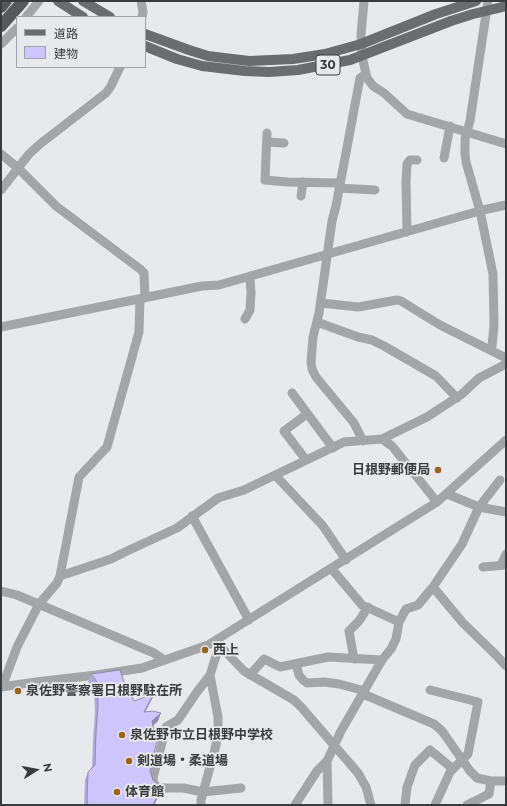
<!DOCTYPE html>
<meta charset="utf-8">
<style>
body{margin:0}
#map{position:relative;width:507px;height:806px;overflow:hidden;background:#e8e9ec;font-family:Montserrat,"Noto Sans JP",sans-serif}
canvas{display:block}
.frame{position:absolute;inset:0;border:2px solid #3a3b3c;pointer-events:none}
.legend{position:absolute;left:16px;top:16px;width:130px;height:52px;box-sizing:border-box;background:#e8e9ec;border:1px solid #a2a3a6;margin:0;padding:5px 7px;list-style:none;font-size:12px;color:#3a3b3c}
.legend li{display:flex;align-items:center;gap:8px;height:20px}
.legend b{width:20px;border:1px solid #a2a3a6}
.north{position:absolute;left:16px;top:750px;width:40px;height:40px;-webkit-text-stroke:3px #e8e9ec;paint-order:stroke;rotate:79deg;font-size:11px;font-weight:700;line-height:16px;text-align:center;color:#3a3b3c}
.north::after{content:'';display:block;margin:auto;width:14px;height:18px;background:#3a3b3c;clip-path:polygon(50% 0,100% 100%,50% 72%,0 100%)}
</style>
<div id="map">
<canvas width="507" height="806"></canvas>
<div class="frame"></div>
<ul class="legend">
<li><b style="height:5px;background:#6a6d6e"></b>道路</li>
<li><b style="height:11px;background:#cec5fc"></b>建物</li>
</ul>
<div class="north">N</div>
</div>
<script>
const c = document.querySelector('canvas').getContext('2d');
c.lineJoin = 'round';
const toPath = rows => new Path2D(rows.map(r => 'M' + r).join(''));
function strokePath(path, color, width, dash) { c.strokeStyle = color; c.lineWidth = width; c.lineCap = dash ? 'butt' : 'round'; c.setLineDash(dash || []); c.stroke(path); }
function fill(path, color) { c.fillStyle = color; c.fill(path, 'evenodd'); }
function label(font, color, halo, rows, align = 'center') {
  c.font = font + ' Montserrat,"Noto Sans JP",sans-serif'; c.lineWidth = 3.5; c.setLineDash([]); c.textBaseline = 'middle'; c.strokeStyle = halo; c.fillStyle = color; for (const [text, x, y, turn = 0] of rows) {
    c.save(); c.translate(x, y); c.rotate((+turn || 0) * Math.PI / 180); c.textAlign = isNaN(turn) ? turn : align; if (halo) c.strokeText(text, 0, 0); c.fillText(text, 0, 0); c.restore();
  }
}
const minor = toPath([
 [141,1,143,12,142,17],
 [364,1,361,35,362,56,367,78,373,86,384,93,407,114,506,144],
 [488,1,470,121,465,139,465,154,466,162,480,211,493,274,494,326,492,346,490,350],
 [26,17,39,1],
 [1,44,17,28],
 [267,133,265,180,287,182,340,183],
 [267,142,284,143],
 [1,154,18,168,56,206,140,269,144,273,145,298],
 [444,158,450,126],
 [339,188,375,190],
 [1,190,29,154,40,144,106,93,111,86,120,67],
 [301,196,303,182],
 [407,232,406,182,407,164,410,160,417,160],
 [321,303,358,307,397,300,401,301,440,325,506,358],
 [245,319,250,310,251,293,250,276],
 [317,322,358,337,372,340,384,346,436,376,457,398],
 [1,327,202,286,219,285,483,210,506,205],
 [292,393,333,448],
 [382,439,392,446,437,502],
 [363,441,354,423,316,377,312,369,311,362,313,337,319,313,332,221,336,206,360,78,366,74],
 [306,460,284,431,307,414],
 [275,475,323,526,346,560],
 [500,480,479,507,462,544,433,587,463,623,496,655,506,666],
 [447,494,479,507,506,512],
 [192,516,249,620],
 [501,565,506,554],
 [483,567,506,565],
 [331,568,362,605,399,622],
 [60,576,111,559,127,551,177,528,218,498,244,490,344,442,382,439,427,417,462,394,479,378,506,364],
 [1,591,17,595,154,653,164,660],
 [218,639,220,646,244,671,294,700,302,708,358,773,366,787,371,805],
 [354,659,349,631,359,621,368,607],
 [296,664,299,675,303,680,307,683,324,682,339,684,365,691],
 [210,675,197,692,178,720,166,727,153,778,154,784,159,788,183,788,203,792,241,788],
 [250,675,264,659,280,667,328,657,382,660],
 [1,687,36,682,96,675,142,668,208,645,437,502,506,440],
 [2,687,17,647,39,604,57,583,60,576,79,477,107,447,139,332,140,299],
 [430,690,478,702,468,754,450,772,435,805],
 [363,694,434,724,442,731,470,771,477,778,491,781,506,781],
 [327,761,328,805],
 [201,805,201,800,216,745,218,733,218,717,210,675,216,656,220,646],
 [295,805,317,771,327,761,341,731,382,660,391,649,396,639,399,622,406,609,418,605,433,587],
 [405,805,407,787,415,765,430,750,453,769],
 [467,805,489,794,491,781]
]);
const major = toPath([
 [58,1,83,17],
 [83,1,110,17],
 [145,34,189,50,208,56,224,58,249,61,293,59,325,54,361,44,436,14,476,1],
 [145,46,177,59,202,66,245,71,269,72,298,70,350,60,451,21,473,14,506,6]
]);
const highway = toPath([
 [1,7,6,1],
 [1,26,23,1]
]);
const wall = toPath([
 [91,674,128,693,134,701,145,697,158,686,155,693,145,712,158,721,153,726,150,771,153,780,160,794,154,805,84,805,85,780,88,772,92,767,93,740,95,712,94,690,88,682]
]);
const shadedWall = toPath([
 [158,686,155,693,141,720,144,712],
 [161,713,158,721,149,729,152,721],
 [162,786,160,794,154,805,153,805]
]);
const building = toPath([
 [120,670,128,693,130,693,134,701,145,697,157,685,158,686,144,712,152,711,161,713,152,721,155,738,157,740,150,771,153,780,158,785,162,786,153,805,88,805,87,800,88,772,95,765,96,732,98,705,97,682,91,674,120,670]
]);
const markers = [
 [438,470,4,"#9b611f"],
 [205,650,4,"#9b611f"],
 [18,691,4,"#9b611f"],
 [122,735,4,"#9b611f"],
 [129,761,4,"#9b611f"],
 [117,792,4,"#9b611f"]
];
const shields = [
 [328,65,24]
];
const shieldNames = [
 ["30",328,65]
];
const poiNames = [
 ["日根野郵便局",430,470,"right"],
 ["西上",213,650],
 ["泉佐野警察署日根野駐在所",26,691],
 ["泉佐野市立日根野中学校",130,735],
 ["剣道場・柔道場",137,761],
 ["体育館",125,792]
];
strokePath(minor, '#a4a5a6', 9);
strokePath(major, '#6a6d6e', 10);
strokePath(highway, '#56595a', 12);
fill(wall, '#b1a9d9');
fill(shadedWall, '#908ab0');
fill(building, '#cec5fc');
strokePath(building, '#908ab0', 1);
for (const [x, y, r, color] of markers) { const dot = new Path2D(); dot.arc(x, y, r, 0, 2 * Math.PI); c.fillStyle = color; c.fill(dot); strokePath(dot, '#e8e9ec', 1.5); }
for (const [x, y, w] of shields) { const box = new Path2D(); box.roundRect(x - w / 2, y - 10, w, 20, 3); c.fillStyle = '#e8e9ec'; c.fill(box); strokePath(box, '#3a3b3c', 1); }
label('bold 12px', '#3a3b3c', null, shieldNames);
label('bold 13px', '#3a3b3c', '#e8e9ec', poiNames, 'left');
</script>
